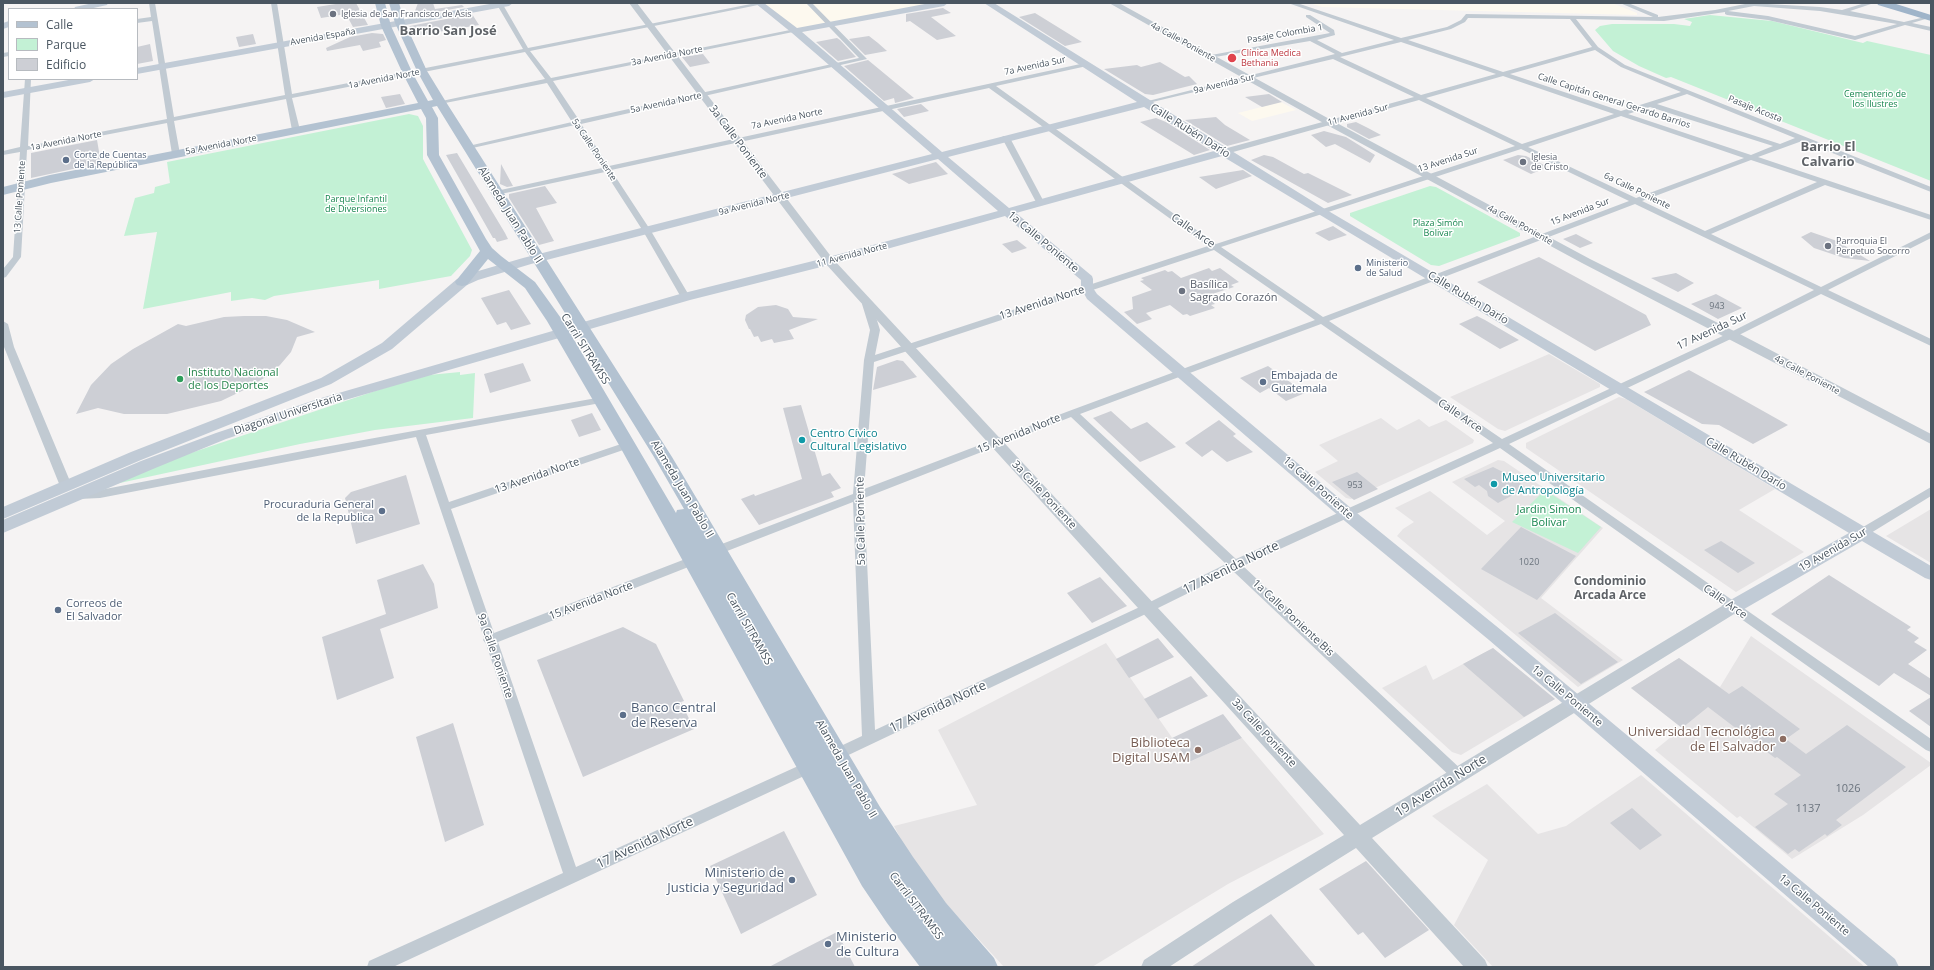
<!DOCTYPE html>
<meta charset="utf-8">
<style>
body{margin:0}
#map{position:relative;width:1934px;height:970px;overflow:hidden;background:#f5f3f3;font-family:"Open Sans",sans-serif}
canvas{display:block}
.frame{position:absolute;inset:0;border:4px solid #4a5661;pointer-events:none}
.legend{position:absolute;left:8px;top:8px;width:130px;height:72px;box-sizing:border-box;background:#fff;border:1px solid #b7bbc0;margin:0;padding:5px 7px;list-style:none;font-size:12px;color:#4a5661}
.legend li{display:flex;align-items:center;gap:8px;height:20px}
.legend b{width:20px;border:1px solid #b7bbc0}
</style>
<div id="map">
<canvas width="1934" height="970"></canvas>
<div class="frame"></div>
<ul class="legend">
<li><b style="height:5px;background:#b3c2d1"></b>Calle</li>
<li><b style="height:11px;background:#c3f1d5"></b>Parque</li>
<li><b style="height:11px;background:#cdcfd5"></b>Edificio</li>
</ul>
</div>
<script>
const c = document.querySelector('canvas').getContext('2d');
c.lineJoin = 'round';
function fill(path, color) { c.fillStyle = color; c.fill(path, 'evenodd'); }
const toPath = rows => new Path2D(rows.map(r => 'M' + r).join(''));
function strokePath(path, color, width, dash) { c.strokeStyle = color; c.lineWidth = width; c.lineCap = dash ? 'butt' : 'round'; c.setLineDash(dash || []); c.stroke(path); }
function label(font, color, halo, rows, align = 'center') {
  c.font = font + ' "Open Sans",sans-serif'; c.lineWidth = 3; c.setLineDash([]); c.textBaseline = 'middle'; c.strokeStyle = halo; c.fillStyle = color; for (const [text, x, y, turn = 0] of rows) {
    c.save(); c.translate(x, y); c.rotate((+turn || 0) * Math.PI / 180); c.textAlign = isNaN(turn) ? turn : align; if (halo) c.strokeText(text, 0, 0); c.fillText(text, 0, 0); c.restore();
  }
}
const commercial = toPath([
 [761,3,941,3,795,31],
 [1309,3,1612,3,1637,13,1637,15,1322,7],
 [1281,102,1296,110,1252,121,1238,113]
]);
const education = toPath([
 [1549,354,1600,384,1600,387,1505,431,1498,429,1450,397],
 [1619,397,1626,399,1775,489,1739,510,1804,552,1736,592,1526,448,1526,443],
 [1381,418,1397,430,1419,419,1429,427,1446,420,1474,440,1473,443,1351,499,1346,498,1315,472,1338,461,1319,445],
 [1498,460,1504,461,1603,528,1541,598,1623,660,1578,687,1397,536,1403,529,1414,522,1395,508,1430,491,1487,535,1505,521,1452,482],
 [1931,509,1931,563,1886,536],
 [1751,636,1931,763,1931,765,1863,815,1792,859,1740,816,1737,818,1655,750,1682,728,1631,688,1679,658,1720,687],
 [1106,643,1189,762,1242,738,1324,834,1228,884,1092,967,1004,967,938,895,907,851,894,826,977,805,938,730],
 [1493,648,1555,699,1461,755,1452,752,1382,688,1426,665,1433,680],
 [1641,775,1727,849,1865,967,1493,967,1454,925,1488,860,1432,816,1487,784,1538,834,1566,826]
]);
const green = toPath([
 [1710,15,1772,21,1863,43,1867,41,1931,55,1931,181,1671,77,1666,78,1639,66,1613,51,1595,30,1600,26,1612,24,1674,24,1690,26,1692,22,1684,19],
 [409,114,418,116,423,126,423,159,472,250,470,256,451,276,379,289,379,280,274,296,265,300,252,298,231,301,231,292,143,309,157,232,124,236,135,198,154,193,155,187,170,183,167,162],
 [1430,186,1436,187,1520,233,1520,236,1439,266,1431,265,1350,216,1350,213],
 [460,372,460,375,475,373,473,418,375,430,300,444,106,486,155,465,384,388,429,375],
 [1545,490,1601,527,1578,553,1512,522]
]);
const building = toPath([
 [342,3,356,3,368,25,353,27,346,14,321,18,317,7],
 [418,3,433,3,435,9,462,5,464,7,413,16],
 [943,8,951,13,931,17,956,36,937,40,910,21,906,22,906,14],
 [1035,13,1082,42,1065,46,1019,17],
 [472,14,479,25,414,36,409,28,410,26],
 [372,33,383,34,386,40,379,42,381,47,363,51,360,45,327,51,326,48,350,37],
 [253,34,256,44,239,47,236,37],
 [869,36,878,43,887,51,865,55,849,39],
 [837,38,840,40,856,57,838,61,816,42],
 [150,44,153,61,137,64,137,47],
 [703,54,710,63,690,67,682,57],
 [868,60,914,98,895,103,894,98,884,101,844,66],
 [1160,62,1185,77,1189,76,1197,84,1153,95,1145,94,1104,69,1137,65,1141,67],
 [400,94,405,104,386,108,381,97],
 [1269,94,1282,102,1262,107,1245,97],
 [921,104,929,111,904,117,897,109],
 [1216,117,1225,125,1250,140,1227,146,1185,120],
 [1156,118,1166,122,1210,150,1194,155,1140,122],
 [1356,122,1368,128,1381,135,1369,139,1347,127,1347,124],
 [1324,131,1346,137,1375,155,1370,163,1335,144,1326,147,1311,135],
 [97,140,101,163,31,178,31,153],
 [457,153,505,233,508,239,497,242,495,238,493,238,446,155],
 [1264,155,1273,157,1304,174,1308,173,1352,195,1328,203,1251,160],
 [1518,155,1526,156,1548,167,1531,174,1503,160],
 [936,162,948,174,909,184,892,174],
 [501,164,513,186,507,187,500,184],
 [1243,170,1252,176,1216,189,1199,177],
 [545,186,557,203,536,208,554,241,539,245,509,198,509,194],
 [1333,226,1347,235,1329,241,1315,233],
 [1811,232,1837,241,1870,261,1844,258,1814,248,1801,237],
 [1576,234,1593,243,1580,248,1563,239],
 [1017,240,1027,248,1012,253,1002,244],
 [1539,257,1646,315,1651,325,1595,351,1477,282],
 [1209,268,1212,271,1220,268,1239,282,1231,285,1234,287,1206,296,1215,304,1211,305,1215,308,1190,316,1187,314,1183,315,1170,305,1146,313,1152,319,1137,324,1124,312,1133,309,1132,297,1152,290,1140,281,1144,280,1141,278,1165,270,1168,272,1172,271,1181,278],
 [1676,273,1694,283,1678,292,1651,278],
 [509,290,531,324,511,330,506,322,497,325,481,298],
 [1716,294,1742,308,1718,319,1691,304],
 [776,305,788,309,793,317,818,319,789,330,794,339,774,343,772,339,761,342,758,336,754,337,750,329,749,329,745,320,746,315,758,307],
 [244,316,266,316,287,320,315,332,297,337,291,352,280,365,269,375,246,389,221,401,167,414,124,414,98,408,76,414,91,385,111,364,133,349,178,324,186,326,224,317],
 [1477,316,1485,320,1519,340,1500,349,1459,324],
 [897,360,903,361,917,377,873,390,877,367],
 [523,363,531,381,490,393,484,374],
 [1268,366,1305,393,1286,401,1269,388,1260,393,1240,378],
 [1689,370,1731,393,1788,425,1753,444,1719,425,1702,424,1644,392],
 [801,405,822,476,830,473,841,488,831,492,834,497,759,525,741,499,754,494,755,496,802,479,783,408],
 [1111,411,1131,429,1147,422,1176,447,1140,462,1093,418],
 [592,413,601,430,579,437,571,420],
 [1219,420,1236,434,1233,436,1253,452,1227,462,1212,450,1202,457,1185,443],
 [1493,467,1505,473,1508,473,1526,488,1498,503,1488,496,1487,491,1479,485,1475,487,1464,479],
 [1357,472,1378,489,1354,500,1332,482],
 [406,475,420,524,356,544,345,498,351,492],
 [1521,527,1576,556,1537,600,1481,569],
 [1721,541,1755,563,1738,573,1704,550],
 [423,564,434,584,438,608,380,629,394,678,337,700,322,637,386,614,377,580],
 [1829,575,1911,627,1907,630,1919,638,1914,642,1927,650,1908,664,1931,679,1931,696,1894,673,1879,686,1771,614],
 [1100,577,1127,606,1092,623,1067,593],
 [1555,613,1618,662,1581,684,1518,633],
 [623,627,656,644,684,701,681,702,694,729,583,777,537,660],
 [1158,638,1174,657,1129,678,1116,659],
 [1493,648,1555,699,1524,717,1463,664],
 [1679,658,1729,694,1742,686,1800,729,1786,739,1806,754,1847,725,1906,767,1836,820,1842,825,1827,836,1825,834,1799,852,1795,849,1788,854,1755,827,1788,804,1774,794,1801,775,1777,757,1775,758,1708,707,1682,728,1631,688],
 [1191,676,1208,696,1158,719,1144,699],
 [1931,697,1931,727,1909,711],
 [1223,714,1242,738,1189,762,1172,738],
 [453,723,484,825,445,842,416,737],
 [1632,808,1662,835,1640,850,1610,823],
 [784,831,817,895,741,934,710,866],
 [1366,861,1429,930,1385,958,1363,932,1358,935,1319,889],
 [1271,914,1316,967,1191,967],
 [837,932,855,967,769,967,790,956]
]);
const minor = toPath([
 [149,3,155,3,174,117,285,95,271,3,277,3,292,94,523,49,496,3,502,3,528,48,756,3,763,4,530,51,551,78,795,29,798,31,553,81,579,120,859,58,806,3,812,3,867,59,581,124,609,166,1085,63,1088,65,1087,66,996,86,1216,244,1515,146,1419,100,1226,154,1220,154,1220,150,1414,97,1333,59,1144,104,1144,102,1335,54,1310,41,1209,58,1206,56,1330,33,1306,17,1306,15,1310,15,1334,30,1335,35,1317,40,1342,53,1394,40,1288,3,1297,3,1401,38,1447,27,1461,20,1466,14,1653,17,1620,3,1628,3,1658,15,1658,17,1715,10,1750,3,1820,7,1842,10,1865,3,1874,3,1850,11,1904,22,1929,16,1929,18,1912,23,1931,27,1931,31,1905,25,1855,40,1768,20,1727,15,1725,14,1725,12,1664,21,1576,19,1598,47,1625,65,1931,187,1931,192,1802,141,1758,157,1931,215,1931,220,1825,185,1711,234,1821,287,1931,232,1931,238,1828,290,1931,339,1931,346,1821,294,1735,337,1509,444,1931,739,1931,752,1926,750,1500,448,1243,566,1463,771,1465,775,1463,779,1458,781,1453,779,1233,571,1152,611,838,760,833,762,828,760,826,756,828,752,862,736,853,502,722,553,718,554,714,553,712,550,714,547,853,494,864,360,870,330,862,304,864,302,870,302,872,304,880,330,875,355,1208,246,989,88,611,170,651,231,690,297,688,299,682,299,643,231,605,172,496,195,492,193,496,191,602,168,575,125,468,149,464,147,572,122,547,83,440,104,437,102,545,79,525,52,292,98,300,130,296,132,292,130,286,99,174,121,180,154,176,156,172,154,167,123,27,150,21,257,6,277,3,278,3,269,13,257,20,152,3,155,3,151,20,147,25,79,31,79,28,146,167,119,152,21,137,23,137,19,151,17,149,3],
 [1754,6,1820,11,1897,24,1855,36,1768,16,1728,11,1754,6],
 [1468,18,1570,19,1592,47,1503,72,1408,40,1451,29,1465,22,1468,18],
 [1401,42,1496,74,1421,95,1340,57,1401,42],
 [1595,50,1621,67,1681,92,1621,111,1510,74,1595,50],
 [1503,76,1614,114,1522,144,1426,98,1503,76],
 [1687,94,1795,138,1780,144,1657,104,1687,94],
 [1650,107,1773,146,1751,155,1628,114,1650,107],
 [1621,116,1744,158,1636,198,1528,147,1621,116],
 [1521,149,1629,201,1323,317,1221,247,1521,149],
 [1751,160,1817,182,1705,231,1642,201,1751,160],
 [1635,204,1814,290,1729,333,1502,439,1329,321,1635,204],
 [1214,250,1315,320,1069,411,864,489,874,362,1214,250],
 [1321,324,1493,443,1236,559,1080,414,1321,324],
 [1071,417,1226,564,1144,605,875,730,864,498,1071,417],
 [9,52,9,56,3,57,3,53,9,52],
 [1003,136,1010,138,1044,202,1043,204,1037,204,1036,202,1002,138,1003,136],
 [3,321,8,324,14,347,72,486,70,489,62,489,60,486,4,347,3,321],
 [602,397,607,400,606,402,426,435,449,502,624,443,632,443,633,445,632,447,451,509,494,633,688,558,692,557,696,558,698,561,696,564,498,642,576,867,807,762,812,760,817,762,819,766,817,770,393,967,367,967,369,961,563,873,486,644,483,640,484,638,416,437,100,498,79,499,73,495,79,491,100,490,308,450,602,397],
 [1931,487,1931,496,1866,536,1858,536,1856,533,1858,530,1931,487]
]);
const tertiary = toPath([
 [629,3,637,3,833,259,1360,825,1727,603,1733,601,1739,603,1741,607,1739,611,1372,838,1485,960,1488,967,1464,967,1356,848,1247,916,1169,967,1141,967,1144,960,1233,902,1344,835,825,263,629,3],
 [1109,3,1119,3,1333,121,1590,259,1736,332,1931,434,1931,444,1582,263,1327,125,1109,3]
]);
const secondary = toPath([
 [93,3,108,3,107,5,89,9,74,9,75,7,93,3],
 [495,3,513,3,509,6,137,74,137,68,495,3],
 [755,3,764,3,797,28,930,3,948,3,944,6,802,32,942,152,1137,102,984,3,994,3,1325,209,1931,566,1931,580,1925,578,1862,541,1739,612,1733,614,1727,612,1724,607,1727,602,1849,533,1222,156,1016,213,1092,276,1093,279,1093,288,1097,294,1352,509,1501,630,1895,959,1899,967,1869,967,1489,640,1340,517,1087,299,1081,288,1081,280,1005,216,833,264,690,300,328,405,226,439,153,469,3,533,3,520,141,461,216,433,318,399,680,294,825,258,998,211,938,159,531,264,478,280,467,285,392,349,331,384,141,460,3,519,3,507,131,452,321,378,382,343,457,279,468,274,523,258,932,154,792,33,755,3],
 [1144,107,1214,151,1009,208,948,157,1144,107],
 [9,21,9,27,3,29,3,23,9,21],
 [74,79,95,79,90,82,3,98,3,92,74,79]
]);
const primary = toPath([
 [375,3,385,3,391,26,413,74,428,101,433,100,417,71,395,23,389,3,399,3,405,23,427,71,446,102,672,457,880,807,913,857,946,903,994,958,998,967,920,967,887,923,862,886,619,445,547,321,525,288,488,259,467,285,462,286,457,285,455,282,480,251,427,155,426,118,421,109,51,183,3,195,3,187,50,175,418,103,403,74,381,26,375,3],
 [437,106,654,457,684,509,677,510,676,513,563,321,535,282,501,256,492,248,486,239,439,155,438,118,432,107,437,106]
]);
const trunk = toPath([
 [1877,3,1893,3,1931,15,1931,21,1878,5,1877,3]
]);
const markers = [
 [333,14,4,"#6b7280"],
 [1232,58,5,"#e0444e"],
 [66,160,4,"#5c6f8a"],
 [1523,162,4,"#6b7280"],
 [1828,246,4,"#6b7280"],
 [1358,268,4,"#5c6f8a"],
 [1182,291,4,"#6b7280"],
 [180,379,4,"#2e9e5b"],
 [1263,382,4,"#5c6f8a"],
 [802,440,4,"#0f9aa8"],
 [1494,484,4,"#0f9aa8"],
 [382,511,4,"#5c6f8a"],
 [58,610,4,"#5c6f8a"],
 [623,715,4,"#5c6f8a"],
 [1783,739,4,"#8d6e63"],
 [1198,750,4,"#8d6e63"],
 [792,880,4,"#5c6f8a"],
 [828,944,4,"#5c6f8a"]
];
const farWorshipnames = [
 ["Iglesia de San Francisco de Asis",341,14],
 ["Iglesia",1531,157],
 ["de Cristo",1531,167],
 ["Parroquia El",1836,241],
 ["Perpetuo Socorro",1836,251]
];
const farStreetnames = [
 ["Pasaje Colombia 1",1285,34,-10],
 ["Avenida España",323,37,-10],
 ["4a Calle Poniente",1183,42,29],
 ["3a Avenida Norte",667,56,-11],
 ["7a Avenida Sur",1035,66,-12],
 ["1a Avenida Norte",384,79,-11],
 ["9a Avenida Sur",1224,84,-13],
 ["Calle Capitán General Gerardo Barrios",1614,101,18],
 ["5a Avenida Norte",666,103,-12],
 ["Pasaje Acosta",1755,109,22],
 ["11 Avenida Sur",1358,115,-15],
 ["7a Avenida Norte",787,119,-12],
 ["1a Avenida Norte",66,141,-11],
 ["5a Avenida Norte",221,145,-11],
 ["5a Calle Poniente",594,150,56],
 ["13 Avenida Sur",1448,160,-18],
 ["6a Calle Poniente",1637,191,26],
 ["13 Calle Poniente",20,197,-86],
 ["9a Avenida Norte",754,204,-14],
 ["15 Avenida Sur",1580,212,-21],
 ["4a Calle Poniente",1520,225,29],
 ["11 Avenida Norte",852,255,-15],
 ["4a Calle Poniente",1807,375,28]
];
const farHealthnames = [
 ["Clínica Medica",1241,53],
 ["Bethania",1241,63]
];
const farParknames = [
 ["Cementerio de",1875,94],
 ["los Ilustres",1875,104],
 ["Parque Infantil",356,199],
 ["de Diversiones",356,209],
 ["Plaza Simón",1438,223],
 ["Bolivar",1438,233]
];
const farServicenames = [
 ["Corte de Cuentas",74,155],
 ["de la República",74,165],
 ["Ministerio",1366,263],
 ["de Salud",1366,273]
];
const numberNames = [
 ["943",1717,306],
 ["953",1355,485],
 ["1020",1529,562]
];
const streetNames = [
 ["Calle Rubén Darío",1190,131,32],
 ["3a Calle Poniente",738,142,53],
 ["Alameda Juan Pablo II",510,215,58],
 ["Calle Arce",1193,231,35],
 ["1a Calle Poniente",1043,242,40],
 ["Calle Rubén Darío",1468,298,31],
 ["13 Avenida Norte",1042,303,-18],
 ["17 Avenida Sur",1712,331,-25],
 ["Carril SITRAMSS",585,349,58],
 ["Diagonal Universitaria",288,414,-18],
 ["Calle Arce",1460,416,34],
 ["15 Avenida Norte",1019,434,-22],
 ["Calle Rubén Darío",1746,464,31],
 ["13 Avenida Norte",537,476,-19],
 ["1a Calle Poniente",1318,488,41],
 ["Alameda Juan Pablo II",682,489,59],
 ["3a Calle Poniente",1044,495,47],
 ["5a Calle Poniente",861,521,-91],
 ["19 Avenida Sur",1833,550,-30],
 ["15 Avenida Norte",591,601,-21],
 ["Calle Arce",1725,602,35],
 ["1a Calle Poniente Bis",1293,618,43],
 ["Carril SITRAMSS",749,629,60],
 ["9a Calle Poniente",495,656,71],
 ["1a Calle Poniente",1567,696,40],
 ["3a Calle Poniente",1264,733,47],
 ["Alameda Juan Pablo II",846,769,60],
 ["1a Calle Poniente",1814,905,40],
 ["Carril SITRAMSS",916,906,53]
];
const worshipNames = [
 ["Basílica",1190,285],
 ["Sagrado Corazón",1190,298]
];
const leisureNames = [
 ["Instituto Nacional",188,373],
 ["de los Deportes",188,386]
];
const serviceNames = [
 ["Embajada de",1271,376],
 ["Guatemala",1271,389],
 ["Procuraduria General",374,505,"right"],
 ["de la Republica",374,518,"right"],
 ["Correos de",66,604],
 ["El Salvador",66,617]
];
const cultureNames = [
 ["Centro Cívico",810,434],
 ["Cultural Legislativo",810,447],
 ["Museo Universitario",1502,478],
 ["de Antropología",1502,491]
];
const parkNames = [
 ["Jardin Simon",1549,510],
 ["Bolivar",1549,523]
];
const nearNumbernames = [
 ["1026",1848,789],
 ["1137",1808,809]
];
const neighbourhoodNames = [
 ["Condominio",1610,582],
 ["Arcada Arce",1610,596]
];
const farDistrictnames = [
 ["Barrio San José",448,31],
 ["Barrio El",1828,147],
 ["Calvario",1828,162]
];
const nearStreetnames = [
 ["17 Avenida Norte",1231,568,-26],
 ["17 Avenida Norte",938,707,-25],
 ["19 Avenida Norte",1441,786,-32],
 ["17 Avenida Norte",645,843,-25]
];
const nearServicenames = [
 ["Banco Central",631,708],
 ["de Reserva",631,723],
 ["Ministerio de",784,873,"right"],
 ["Justicia y Seguridad",784,888,"right"],
 ["Ministerio",836,937],
 ["de Cultura",836,952]
];
const nearEducationnames = [
 ["Universidad Tecnológica",1775,732],
 ["de El Salvador",1775,747],
 ["Biblioteca",1190,743],
 ["Digital USAM",1190,758]
];
fill(commercial, '#fdf9ef');
fill(education, '#e6e4e5');
fill(green, '#c3f1d5');
fill(building, '#cdcfd5');
fill(minor, '#c1cad2');
fill(tertiary, '#c1cad2');
fill(secondary, '#c1cbd6');
fill(primary, '#b3c2d1');
fill(trunk, '#9fb4c9');
for (const [x, y, r, color] of markers) { const dot = new Path2D(); dot.arc(x, y, r, 0, 2 * Math.PI); c.fillStyle = color; c.fill(dot); strokePath(dot, '#fff', 1.5); }
label('9px', '#5b616d', '#fff', farWorshipnames, 'left');
label('9px', '#4a5661', '#fff', farStreetnames);
label('9px', '#be3a42', '#fff', farHealthnames, 'left');
label('9px', '#17864f', '#fff', farParknames);
label('9px', '#4e5e75', '#fff', farServicenames, 'left');
label('9px', '#6b747e', null, numberNames);
label('11px', '#4a5661', '#fff', streetNames);
label('11px', '#5b616d', '#fff', worshipNames, 'left');
label('11px', '#27864d', '#fff', leisureNames, 'left');
label('11px', '#4e5e75', '#fff', serviceNames, 'left');
label('11px', '#0d838f', '#fff', cultureNames, 'left');
label('11px', '#17864f', '#fff', parkNames);
label('11px', '#6b747e', null, nearNumbernames);
label('bold 12px', '#5f6368', '#fff', neighbourhoodNames);
label('bold 13px', '#5f6368', '#fff', farDistrictnames);
label('13px', '#4a5661', '#fff', nearStreetnames);
label('13px', '#4e5e75', '#fff', nearServicenames, 'left');
label('13px', '#785e54', '#fff', nearEducationnames, 'right');
</script>
